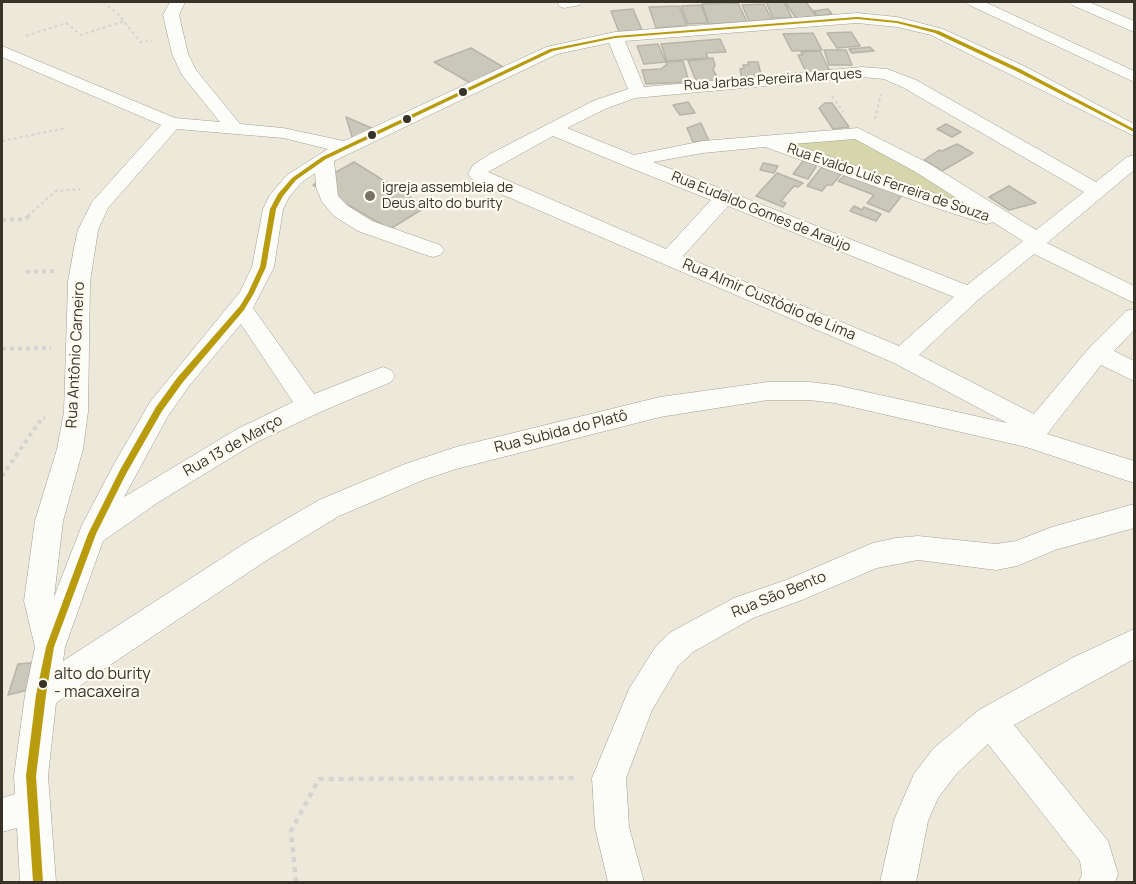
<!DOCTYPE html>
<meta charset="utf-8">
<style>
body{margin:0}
#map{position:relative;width:1136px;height:884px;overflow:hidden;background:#ede9da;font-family:Manrope,sans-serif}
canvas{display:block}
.frame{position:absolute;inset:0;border:3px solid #373329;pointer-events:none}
</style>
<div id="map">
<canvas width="1136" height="884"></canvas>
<div class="frame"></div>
</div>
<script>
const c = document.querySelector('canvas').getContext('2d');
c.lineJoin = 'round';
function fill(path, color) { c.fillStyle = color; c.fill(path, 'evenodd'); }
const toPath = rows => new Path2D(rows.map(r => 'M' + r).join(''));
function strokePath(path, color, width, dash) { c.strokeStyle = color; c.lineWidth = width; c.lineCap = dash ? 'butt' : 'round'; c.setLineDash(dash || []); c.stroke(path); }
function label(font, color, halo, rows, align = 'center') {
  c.font = font + ' Manrope,sans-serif'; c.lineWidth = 4.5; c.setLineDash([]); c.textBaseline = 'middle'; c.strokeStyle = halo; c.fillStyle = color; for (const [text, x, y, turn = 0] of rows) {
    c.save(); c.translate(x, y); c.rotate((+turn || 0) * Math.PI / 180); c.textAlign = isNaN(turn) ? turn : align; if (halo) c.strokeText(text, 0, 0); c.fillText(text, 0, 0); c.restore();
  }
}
const green = toPath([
 [858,132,1044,239,765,142]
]);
const building = toPath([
 [766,2,784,2,792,18,773,18,766,2],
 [785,2,806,2,817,17,796,18,785,2],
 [738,3,747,22,709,24,702,4,738,3],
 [764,4,772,20,749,21,742,5,764,4],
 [701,5,708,23,688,24,681,6,701,5],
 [679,6,687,26,656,28,649,7,679,6],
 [633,9,642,30,619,32,611,11,633,9],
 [828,9,832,14,817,16,814,11,828,9],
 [851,32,860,46,837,48,827,33,851,32],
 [813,33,822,50,792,51,783,34,813,33],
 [720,39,726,52,706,53,708,58,667,61,661,44,720,39],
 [658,44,666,62,644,64,637,46,658,44],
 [870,47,874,51,852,53,849,49,870,47],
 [471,48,503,67,472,84,434,62,471,48],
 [824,50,846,50,852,65,829,65,824,50],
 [820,51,831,73,807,74,798,55,803,55,801,52,820,51],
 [713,58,715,65,713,70,720,81,697,83,688,61,713,58],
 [683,61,689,82,646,84,642,70,661,69,667,64,666,62,683,61],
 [748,62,758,62,762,79,742,79,740,69,744,68,743,65,749,65,748,62],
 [688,102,695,113,680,115,673,105,688,102],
 [825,103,832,103,849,127,833,129,819,108,825,103],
 [346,117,376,130,353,140,346,117],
 [701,123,709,141,693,142,687,128,701,123],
 [946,124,961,132,952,137,937,129,946,124],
 [957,144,973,153,942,171,924,160,939,150,942,151,957,144],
 [803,161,817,165,808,179,793,174,803,161],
 [354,162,426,207,390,229,313,185,354,162],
 [763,163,778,166,774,173,760,170,763,163],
 [822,167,841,174,832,185,827,185,822,191,807,186,822,167],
 [777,173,803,183,798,187,794,186,781,201,786,203,783,207,756,196,777,173],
 [848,173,903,194,889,212,867,203,874,195,838,181,848,173],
 [1009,186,1036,203,1009,210,989,197,1009,186],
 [854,206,862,210,864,207,881,214,876,221,850,211,854,206],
 [40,662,32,689,8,695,18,664,40,662]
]);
const pathFar2 = toPath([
 [103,2,119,15,140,42,152,41],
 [26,36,66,23,81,35,124,21],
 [832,96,843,112],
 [875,119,881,94],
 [2,141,66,128],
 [28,216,56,191,80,189]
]);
const pathFar1 = toPath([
 [2,220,25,219,30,215],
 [26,272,55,271],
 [2,349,51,348],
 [2,476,42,418,45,418]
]);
const path = toPath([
 [296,882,291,831,319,779,575,778]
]);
const street = toPath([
 [170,2,185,2,179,15,188,54,196,70,240,124,283,128,344,141,546,47,615,32,857,13,897,17,943,29,1024,66,1134,124,1134,136,931,35,897,27,857,23,625,41,644,87,862,67,887,69,916,80,1096,182,1127,157,1134,155,1134,170,1047,243,1134,286,1134,303,1034,254,978,300,919,355,1034,414,1090,347,1126,311,1134,309,1134,330,1114,351,1134,361,1134,381,1101,365,1047,434,1134,461,1134,483,1026,447,835,403,809,400,768,400,660,417,456,469,423,480,339,516,267,560,98,673,56,703,48,776,56,882,20,882,17,828,2,832,2,798,15,794,14,776,25,695,35,647,24,601,35,521,57,449,64,412,68,282,74,248,78,230,92,202,161,125,2,57,2,46,175,118,220,122,182,75,172,54,163,15,170,2],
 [609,43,628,89,593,101,490,154,473,165,468,174,471,178,480,185,894,363,1007,423,835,385,809,382,768,382,660,397,456,447,405,464,319,500,247,542,63,661,65,647,103,541,157,503,255,443,318,413,391,382,395,376,391,370,383,367,314,394,253,308,274,267,283,209,289,197,301,183,315,173,316,187,322,202,334,216,358,231,426,255,433,257,440,255,444,250,440,245,372,221,348,206,338,196,334,161,557,54,609,43],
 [862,77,884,79,904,88,1084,192,1036,230,928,163,858,128,703,141,634,155,567,128,605,109,635,98,862,77],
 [177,129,283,138,328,149,287,175,270,195,263,209,252,267,240,292,150,402,114,464,82,525,54,597,63,521,83,449,88,412,90,282,98,230,108,208,177,129],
 [553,136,623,165,711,200,666,249,488,172,553,136],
 [855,139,914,171,966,204,793,144,855,139],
 [765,147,930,206,986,224,993,222,1023,241,967,285,653,162,703,153,765,147],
 [728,206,954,297,899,346,683,256,728,206],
 [241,324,293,402,237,429,124,497,168,416,189,386,241,324],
 [557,2,583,2,580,5,564,8,559,6,557,2],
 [966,2,985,2,1134,71,1134,82,969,5,966,2],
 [1069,2,1089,2,1134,21,1134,32,1072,5,1069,2],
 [1134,504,1134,528,1055,550,1017,566,996,570,918,560,877,568,802,600,753,618,693,652,678,666,652,710,626,778,629,827,644,882,608,882,595,827,592,778,629,689,656,646,671,632,734,598,786,580,873,543,896,538,918,536,996,544,1016,541,1052,527,1134,504],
 [1134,629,1134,659,1014,725,1108,841,1118,874,1115,882,1079,882,1082,874,1080,861,988,744,957,773,938,798,928,821,916,882,880,882,894,820,914,774,933,749,979,710,1074,657,1134,629]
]);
const bus1 = toPath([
 [857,17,897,21,939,31,1020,69,1134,129,1134,132,1016,71,935,33,897,23,857,19,615,38,553,51,326,159,296,180,283,196,276,209,266,267,254,293,244,310,183,382,162,411,126,474,96,534,54,647,46,695,36,776,43,882,33,882,26,776,36,695,46,647,88,534,120,470,156,407,177,378,240,306,248,293,260,267,270,209,278,194,292,178,322,157,550,49,615,36,857,17]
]);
const markers = [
 [463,92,5,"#373329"],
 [407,119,5,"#373329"],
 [372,135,5,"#373329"],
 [370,196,6,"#777367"],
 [43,684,5,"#373329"]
];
const farStreetnames = [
 ["Rua Jarbas Pereira Marques",773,80,-4],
 ["Rua Evaldo Luís Ferreira de Souza",888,183,19],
 ["Rua Eudaldo Gomes de Araújo",761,212,22]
];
const farPoinames = [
 ["igreja assembleia de",382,188],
 ["Deus alto do burity",382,204]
];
const streetNames = [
 ["Rua Almir Custódio de Lima",769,300,23],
 ["Rua Antônio Carneiro",76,355,-87],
 ["Rua Subida do Platô",561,432,-14],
 ["Rua 13 de Março",233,446,-29],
 ["Rua São Bento",779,595,-22]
];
const nearBusnames = [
 ["alto do burity",54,675],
 ["- macaxeira",54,693]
];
fill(green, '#d5d6ac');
fill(building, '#cac7bb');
strokePath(building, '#b7b4a8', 1.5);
strokePath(street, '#a29e93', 1);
strokePath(pathFar2, '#d5d4d0', 2, [3, 3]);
strokePath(pathFar1, '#d5d4d0', 4, [4, 4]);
strokePath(path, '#d5d4d0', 4.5, [5, 5]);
fill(street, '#fcfcf9');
fill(bus1, '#b99b0e');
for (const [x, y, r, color] of markers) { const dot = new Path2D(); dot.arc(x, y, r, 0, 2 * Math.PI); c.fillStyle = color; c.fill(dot); strokePath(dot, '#fefbf0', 2); }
label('14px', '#373329', '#fefbf0', farStreetnames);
label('14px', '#373329', '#fefbf0', farPoinames, 'left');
label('15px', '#373329', '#fefbf0', streetNames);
label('16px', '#373329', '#fefbf0', nearBusnames, 'left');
</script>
